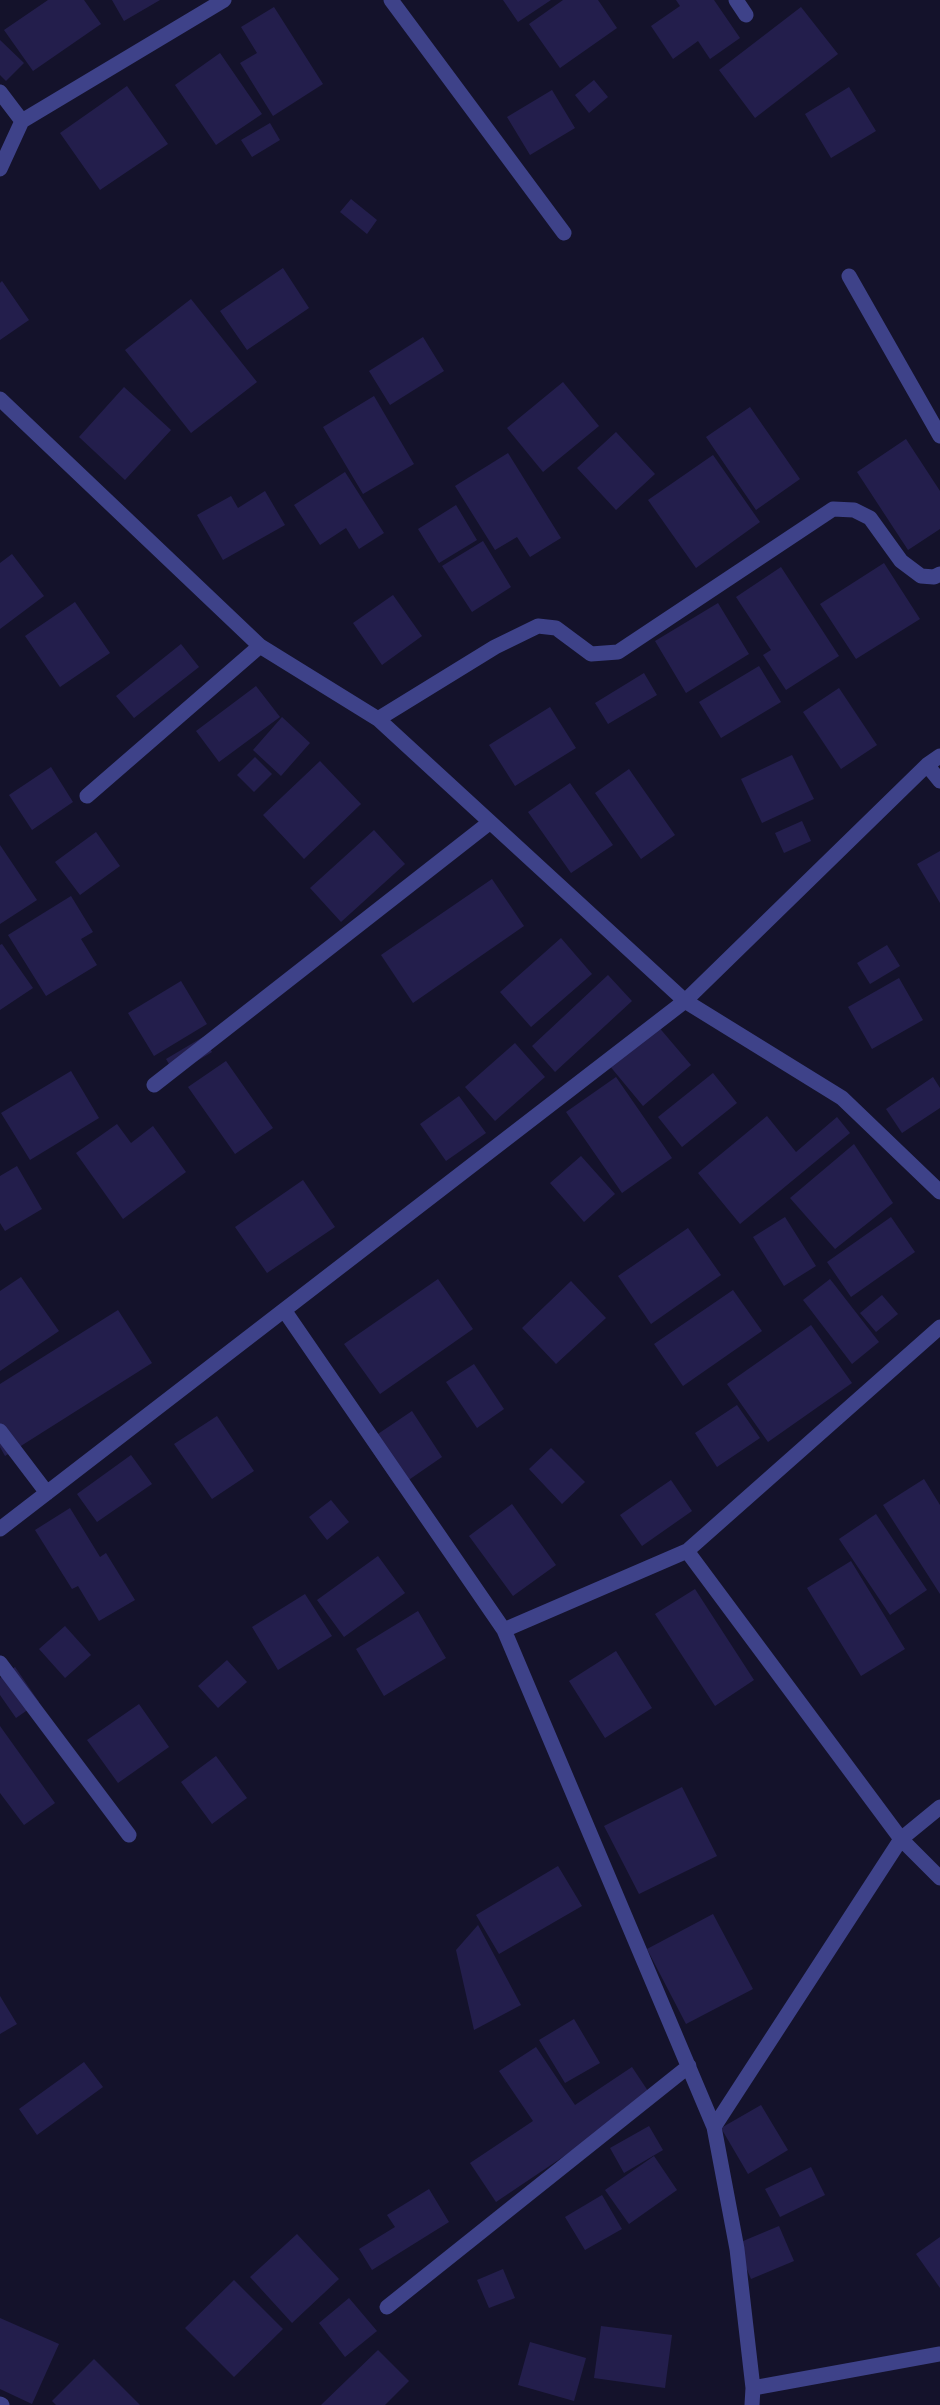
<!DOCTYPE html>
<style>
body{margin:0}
canvas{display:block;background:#14122b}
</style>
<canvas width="940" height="2405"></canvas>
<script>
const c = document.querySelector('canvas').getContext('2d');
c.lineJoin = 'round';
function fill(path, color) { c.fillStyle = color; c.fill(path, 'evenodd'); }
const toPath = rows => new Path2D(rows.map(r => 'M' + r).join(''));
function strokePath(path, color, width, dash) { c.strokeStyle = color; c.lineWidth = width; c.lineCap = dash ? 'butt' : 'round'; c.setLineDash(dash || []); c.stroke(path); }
const building = toPath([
 [48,0,84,0,101,24,33,71,4,30],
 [112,0,160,0,124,21],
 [503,0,551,0,518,22],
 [563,0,598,0,617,28,560,68,529,24],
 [676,0,714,0,740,38,710,59,698,41,673,59,651,26,680,6],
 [274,7,323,84,273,116,240,63,257,53,241,27],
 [801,7,838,54,755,118,719,70],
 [0,40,24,63,6,81,0,75],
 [220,53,262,114,216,145,175,85],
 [594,80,608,97,589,113,575,95],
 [127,86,168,144,100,190,60,133],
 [849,87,876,131,831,158,805,114],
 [552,90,575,128,530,155,507,117],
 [270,123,280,140,252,157,241,140],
 [351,199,377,220,367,234,340,212],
 [283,268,309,308,247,350,220,311],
 [2,281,29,320,0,340,0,283],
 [191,299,257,382,191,433,125,350],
 [423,337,444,371,390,405,369,371],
 [563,382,599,426,543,472,507,428],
 [124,387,171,430,125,480,79,437],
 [374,396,414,464,363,494,323,427],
 [750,407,800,479,756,510,706,437],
 [616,432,655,474,616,510,577,468],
 [906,439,940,491,940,529,908,550,857,472],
 [508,453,561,538,530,557,517,537,495,550,455,486],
 [713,455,760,522,696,568,648,500],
 [345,472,384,533,359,549,346,528,320,545,294,505],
 [265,491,285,525,223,560,197,515,231,496,238,508],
 [456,505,477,540,439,563,418,529],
 [483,541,511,587,472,612,442,566],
 [12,554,44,596,0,629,0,563],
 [884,563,920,619,856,659,820,604],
 [781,567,839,656,786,690,763,655,771,650,736,597],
 [393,595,422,636,382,665,353,623],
 [75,602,110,653,60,687,25,636],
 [718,603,749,654,686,693,655,641],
 [181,644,199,667,134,718,116,696],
 [759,666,781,702,721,738,699,702],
 [644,673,657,695,608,724,595,703],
 [256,686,280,717,219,762,196,731],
 [839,688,877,745,841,769,803,712],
 [550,707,576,748,515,786,489,745],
 [282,717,310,743,281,776,253,750],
 [792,755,814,799,762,823,741,779],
 [255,757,272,774,254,792,237,775],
 [320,761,361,804,304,859,263,815],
 [51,767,73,802,32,830,9,795],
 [629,769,675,835,641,859,595,793],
 [570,783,613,845,571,873,528,812],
 [802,821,811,841,784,853,775,833],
 [374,830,405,864,341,922,310,888],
 [96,832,120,866,80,895,55,862],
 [0,845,37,900,0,924],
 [940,851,940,903,917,864],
 [492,879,524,926,413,1003,381,955],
 [71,896,93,932,81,939,97,965,46,996,8,935],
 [561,938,592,974,531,1027,500,992],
 [2,944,33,988,0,1010,0,945],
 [887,945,900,966,870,984,857,963],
 [608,975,632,1001,555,1072,532,1046],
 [899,978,923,1020,872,1049,848,1007],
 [181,981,207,1024,154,1056,128,1013],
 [657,1025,691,1065,643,1106,609,1065],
 [203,1037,212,1052,175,1074,166,1059],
 [515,1043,545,1077,495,1121,465,1087],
 [226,1061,273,1128,235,1154,188,1087],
 [71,1071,99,1118,30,1160,1,1113],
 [713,1073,737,1103,682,1147,658,1117],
 [616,1077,672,1158,622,1193,566,1112],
 [933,1077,940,1088,940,1108,902,1133,886,1109],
 [459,1096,486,1133,446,1161,420,1124],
 [767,1116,796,1152,837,1117,850,1133,740,1224,698,1173],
 [117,1124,131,1143,153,1126,186,1172,123,1219,76,1153],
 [854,1144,893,1203,835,1249,790,1198],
 [581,1156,615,1194,584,1222,550,1183],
 [17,1166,42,1209,5,1231,0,1223,0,1176],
 [303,1180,335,1227,267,1273,235,1227],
 [785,1217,816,1266,784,1286,753,1237],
 [891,1217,915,1252,851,1297,827,1262],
 [688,1228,721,1275,651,1324,618,1276],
 [21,1277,59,1331,0,1371,0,1291],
 [438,1279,473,1329,380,1394,344,1344],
 [830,1279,879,1342,852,1364,803,1300],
 [571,1281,606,1318,556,1364,522,1328],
 [733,1290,762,1331,683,1386,654,1344],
 [882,1295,898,1314,876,1332,860,1313],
 [118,1310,152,1363,5,1456,0,1447,0,1384],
 [811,1325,852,1383,768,1442,727,1384],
 [474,1364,504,1409,477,1428,446,1382],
 [737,1405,760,1438,717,1467,695,1433],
 [412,1411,442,1457,397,1488,366,1442],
 [217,1416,254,1471,212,1499,174,1444],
 [551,1448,585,1482,562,1504,529,1469],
 [131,1455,152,1484,97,1522,77,1494],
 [924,1479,940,1505,940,1594,883,1505],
 [671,1480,692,1511,642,1546,620,1515],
 [331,1500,349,1522,327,1540,309,1517],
 [512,1504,556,1565,513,1596,469,1536],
 [70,1508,100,1557,106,1553,135,1600,99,1621,78,1586,72,1589,35,1530],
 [876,1514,927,1590,890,1615,839,1539],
 [378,1556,405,1593,344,1637,317,1600],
 [851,1561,905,1649,861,1676,807,1588],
 [695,1589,754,1680,715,1706,655,1614],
 [305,1594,332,1636,278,1670,252,1627],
 [418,1611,446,1658,384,1696,356,1649],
 [65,1626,91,1655,65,1678,39,1649],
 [616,1651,652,1708,605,1738,569,1681],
 [227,1660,247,1682,218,1708,198,1686],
 [15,1667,39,1702,16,1718,0,1695,0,1678],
 [139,1704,169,1747,118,1783,87,1740],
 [0,1726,55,1803,24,1825,0,1793],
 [216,1756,247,1798,212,1824,181,1782],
 [682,1787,717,1856,639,1894,604,1826],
 [558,1866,582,1906,499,1954,476,1915],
 [713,1914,753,1989,686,2024,647,1949],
 [478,1925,521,2005,474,2030,456,1950],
 [0,1996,17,2024,0,2034],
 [574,2019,600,2063,565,2083,539,2040],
 [536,2047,575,2105,632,2067,652,2097,496,2202,470,2163,533,2121,499,2071],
 [84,2062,103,2087,37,2135,19,2109],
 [761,2105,788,2150,748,2174,721,2128],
 [649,2126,663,2150,624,2173,610,2148],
 [654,2156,677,2190,629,2224,605,2190],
 [811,2167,825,2195,780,2217,765,2189],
 [429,2189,449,2222,372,2270,359,2249,395,2227,387,2215],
 [602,2195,622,2229,585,2250,565,2217],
 [779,2226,794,2261,751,2279,736,2244],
 [297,2234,339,2279,292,2323,250,2277],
 [940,2237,940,2288,916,2254],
 [503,2269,515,2298,489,2308,477,2280],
 [234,2280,283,2329,234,2377,185,2328],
 [349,2298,377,2331,345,2357,319,2323],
 [0,2318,59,2344,32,2404,0,2389],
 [601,2326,672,2335,665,2388,594,2378],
 [530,2342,586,2358,574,2401,518,2385],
 [378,2350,409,2381,385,2405,321,2405],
 [94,2359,140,2405,56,2405,52,2401]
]);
const minor = toPath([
 [391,0,564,233],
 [736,0,746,15],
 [0,92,22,121],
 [0,169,22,121,224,0],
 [849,276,940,436],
 [0,399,260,646,378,719,685,1001,842,1098,940,1192],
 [378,719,495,647,538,626,556,628,591,654,618,652,833,509,854,510,870,518,901,561,921,576,934,577,940,574],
 [927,765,940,781],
 [87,796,260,646],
 [154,1085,489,823],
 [284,1310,504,1630,714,2127],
 [0,1431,47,1493],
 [0,1529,685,1001,927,765,940,756],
 [687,1551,901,1839,940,1878],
 [504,1630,687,1551,940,1327],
 [0,1663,129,1835],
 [387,2307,689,2066],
 [753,2388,940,2354],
 [0,2404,2,2405],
 [752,2405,753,2388,737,2249,714,2127,901,1839,940,1807]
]);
fill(building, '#231e4c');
strokePath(minor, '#3e4289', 15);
</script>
